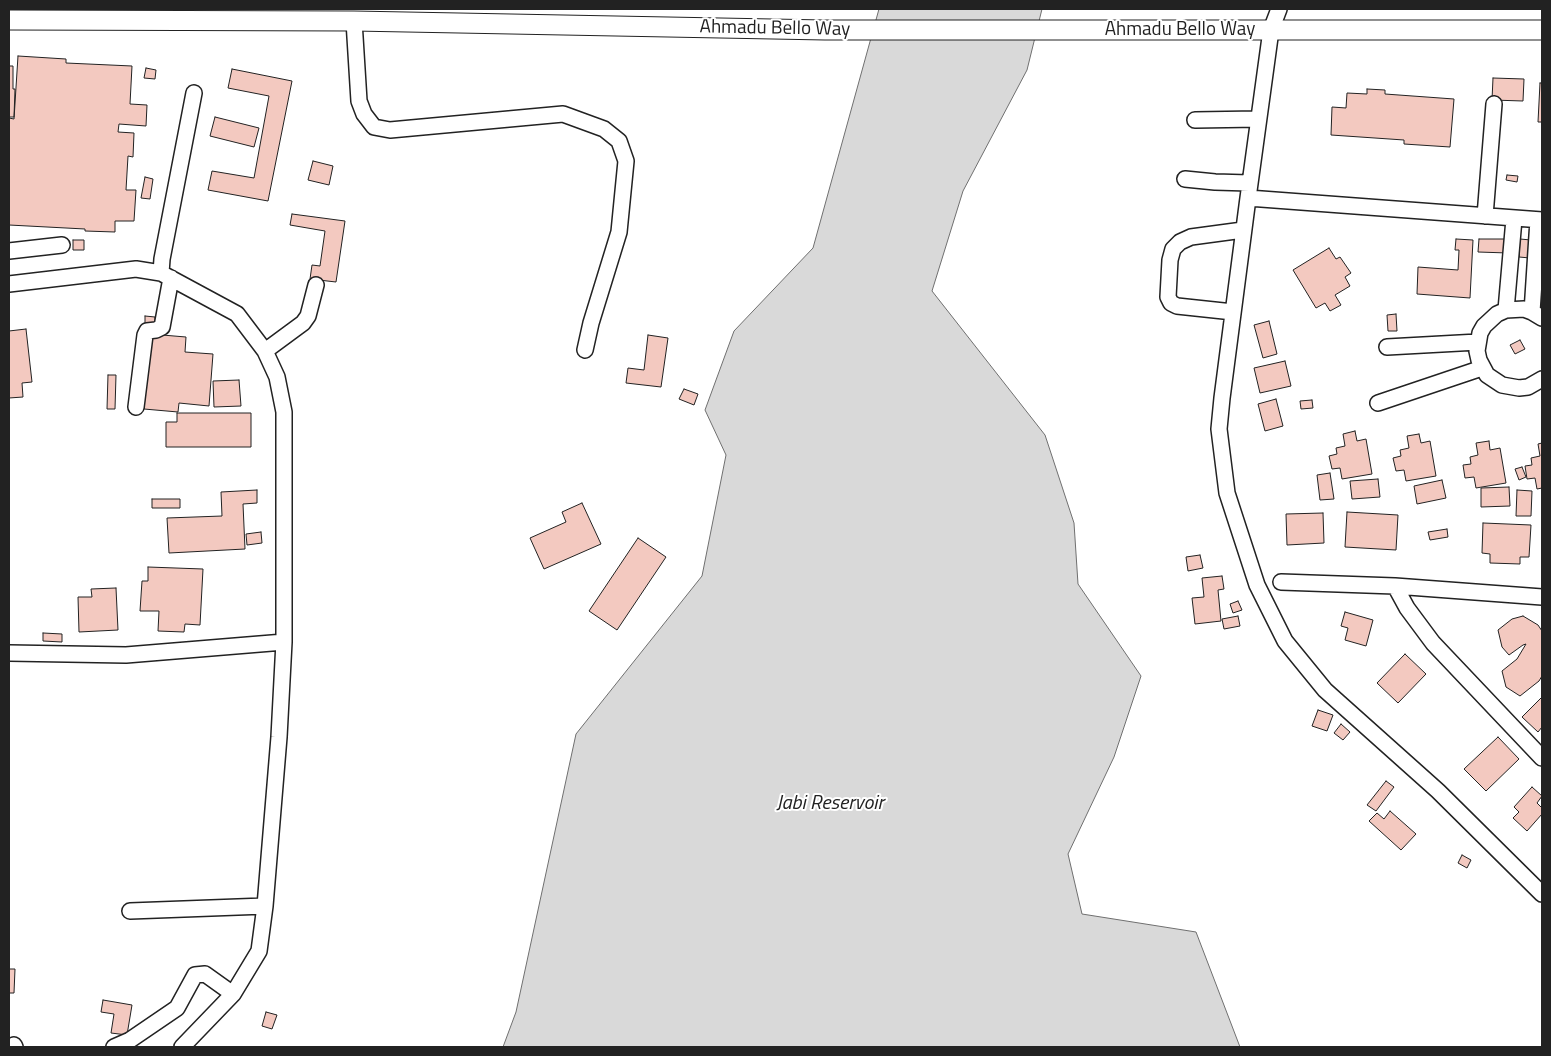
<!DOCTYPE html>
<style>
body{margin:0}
#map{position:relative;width:1551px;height:1056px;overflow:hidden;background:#fff;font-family:"Titillium Web",sans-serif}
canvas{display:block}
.frame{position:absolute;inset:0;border:10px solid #222;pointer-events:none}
</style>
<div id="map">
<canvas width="1551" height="1056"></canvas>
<div class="frame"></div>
</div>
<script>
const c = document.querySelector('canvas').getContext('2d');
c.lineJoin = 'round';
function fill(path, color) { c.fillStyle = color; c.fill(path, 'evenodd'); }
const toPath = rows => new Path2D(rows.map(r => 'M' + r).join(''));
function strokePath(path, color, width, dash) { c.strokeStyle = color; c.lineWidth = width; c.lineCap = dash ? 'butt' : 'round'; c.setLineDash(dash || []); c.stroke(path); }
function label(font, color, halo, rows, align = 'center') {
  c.font = font + ' "Titillium Web",sans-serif'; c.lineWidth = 4; c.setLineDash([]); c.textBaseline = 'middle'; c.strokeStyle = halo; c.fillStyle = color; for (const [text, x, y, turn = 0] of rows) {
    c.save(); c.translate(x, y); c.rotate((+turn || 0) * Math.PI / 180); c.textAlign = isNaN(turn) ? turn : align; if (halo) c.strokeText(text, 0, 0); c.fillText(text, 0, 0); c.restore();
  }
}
const water = toPath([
 [879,9,1042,9,1027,70,963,191,932,291,1045,435,1074,523,1078,584,1141,676,1114,757,1068,854,1082,914,1196,932,1240,1047,503,1047,516,1012,576,734,702,576,726,455,705,410,734,331,813,248,879,9]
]);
const building = toPath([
 [18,56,66,59,66,63,132,66,130,104,147,105,146,126,119,124,118,132,134,133,133,157,128,156,126,190,136,190,134,221,115,221,115,232,85,231,85,229,9,225,9,118,14,119,18,56],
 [9,66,13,66,13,89,15,89,14,117,9,117,9,66],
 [146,68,156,70,155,79,144,78,146,68],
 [232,69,292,81,268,201,208,190,212,171,254,178,269,96,228,88,232,69],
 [1493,78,1524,79,1523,101,1492,100,1493,78],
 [1540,83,1542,83,1542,122,1538,122,1540,83],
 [1367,89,1385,90,1385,94,1454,99,1450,147,1404,144,1404,140,1331,135,1332,107,1346,108,1347,93,1367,94,1367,89],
 [215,117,259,128,254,147,210,136,215,117],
 [313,161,333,166,329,185,308,180,313,161],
 [1507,175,1518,176,1517,182,1506,180,1507,175],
 [145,177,153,179,150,199,141,198,145,177],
 [292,214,345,221,336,282,310,279,312,265,320,266,325,231,290,225,292,214],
 [1456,239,1473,240,1470,298,1417,294,1418,267,1458,270,1459,250,1455,250,1456,239],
 [1479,239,1508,239,1508,253,1478,252,1479,239],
 [1520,239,1531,240,1530,258,1519,257,1520,239],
 [73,240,84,240,84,250,73,250,73,240],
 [1329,248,1336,259,1340,257,1351,273,1345,277,1350,286,1335,295,1341,305,1330,311,1325,303,1316,308,1293,270,1329,248],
 [1396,314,1397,331,1388,331,1387,315,1396,314],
 [145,316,155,317,155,325,145,324,145,316],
 [1269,321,1277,354,1263,358,1254,325,1269,321],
 [26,329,32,382,22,383,23,397,9,398,9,331,26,329],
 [150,334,186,337,185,352,213,354,209,406,179,403,178,412,144,409,150,334],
 [648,335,668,338,661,387,626,383,628,368,644,370,648,335],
 [1520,340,1525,349,1515,354,1510,345,1520,340],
 [1285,361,1291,386,1260,393,1254,368,1285,361],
 [108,375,116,375,115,409,107,409,108,375],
 [239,380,241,406,214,407,213,381,239,380],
 [684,389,698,394,694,405,679,399,684,389],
 [1276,399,1283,426,1265,431,1258,404,1276,399],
 [1312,400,1313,408,1301,409,1300,401,1312,400],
 [177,413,251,413,251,447,166,447,166,422,177,422,177,413],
 [1355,431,1357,441,1366,439,1372,474,1342,479,1340,468,1332,469,1329,456,1337,454,1336,448,1345,446,1343,434,1355,431],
 [1419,434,1421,443,1430,441,1436,476,1406,481,1404,470,1396,471,1393,458,1401,456,1400,450,1409,448,1407,436,1419,434],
 [1489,441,1490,450,1500,448,1506,483,1476,488,1474,477,1465,478,1463,465,1471,464,1470,457,1478,455,1476,443,1489,441],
 [1542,443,1542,488,1537,489,1535,478,1527,479,1525,466,1532,465,1531,458,1540,456,1538,444,1542,443],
 [1522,467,1526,477,1519,480,1515,469,1522,467],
 [1330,473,1334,499,1320,500,1317,475,1330,473],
 [1378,479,1380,497,1352,499,1350,481,1378,479],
 [1442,480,1446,498,1417,504,1414,486,1442,480],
 [1509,487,1510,506,1481,507,1481,488,1509,487],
 [257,490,257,503,243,504,245,549,169,553,167,518,222,516,221,492,257,490],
 [1517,490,1532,491,1531,516,1516,516,1517,490],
 [152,499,180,499,180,508,152,508,152,499],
 [582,503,601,544,544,569,530,538,566,522,562,512,582,503],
 [1347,512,1398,515,1396,550,1345,547,1347,512],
 [1323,513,1324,543,1287,545,1286,514,1323,513],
 [1483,523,1531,525,1529,557,1520,557,1520,564,1490,563,1490,554,1482,553,1483,523],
 [1447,529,1448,537,1430,540,1428,532,1447,529],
 [261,532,262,543,247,545,246,534,261,532],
 [638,538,666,557,617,630,589,611,638,538],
 [1200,555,1203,568,1188,571,1186,557,1200,555],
 [148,567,203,569,200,625,185,624,184,632,158,631,159,611,140,611,142,581,148,581,148,567],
 [1222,576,1224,589,1218,590,1221,621,1195,624,1192,598,1204,597,1202,578,1222,576],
 [116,588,118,630,79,632,78,597,92,597,91,589,116,588],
 [1238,601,1242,610,1233,613,1230,604,1238,601],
 [1345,612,1373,620,1366,646,1345,640,1348,628,1341,626,1345,612],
 [1238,616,1240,626,1224,629,1222,619,1238,616],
 [1523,616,1538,625,1542,631,1542,676,1539,681,1520,696,1506,687,1502,671,1517,659,1526,644,1523,645,1509,655,1502,647,1498,630,1512,619,1523,616],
 [43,633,62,634,62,642,43,641,43,633],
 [1405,654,1426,674,1398,703,1377,683,1405,654],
 [1542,697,1542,727,1538,732,1522,717,1542,697],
 [1318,710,1333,715,1327,731,1312,726,1318,710],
 [1341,724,1350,732,1343,740,1334,733,1341,724],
 [1498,737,1519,759,1486,791,1464,769,1498,737],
 [1386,781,1394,787,1376,811,1367,805,1386,781],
 [1532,787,1542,796,1537,803,1542,808,1542,814,1527,831,1513,818,1519,812,1514,807,1532,787],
 [1390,811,1416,834,1401,850,1369,821,1377,813,1384,819,1390,811],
 [1462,855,1471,860,1467,868,1458,863,1462,855],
 [9,969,15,969,14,993,9,993,9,969],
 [103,1000,132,1005,127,1035,111,1033,114,1014,101,1012,103,1000],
 [266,1012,277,1015,272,1029,262,1026,266,1012]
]);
const minor = toPath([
 [1279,9,1271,30,1248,198,1542,220],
 [354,21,359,101,364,114,374,127,390,130,563,114,604,129,619,141,626,161,619,232,591,323,585,350],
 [1195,120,1258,119],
 [1185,179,1215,182,1249,183],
 [1248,198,1222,398,1219,429,1227,493,1257,585,1285,641,1325,690,1438,791,1542,894],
 [1485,216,1494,104],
 [9,251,62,245],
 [161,273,162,259,194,93],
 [9,284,136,269,161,273,237,314,265,351,277,377,284,412,284,642,279,737,265,906,259,951,233,994,182,1047],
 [1506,310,1514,219],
 [1233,312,1177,306,1171,303,1168,297,1170,260,1173,249,1180,242,1191,237,1243,230],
 [1532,312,1538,220],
 [1542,318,1532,312,1524,309,1506,310,1497,314,1484,326,1480,333,1477,351,1479,360,1487,375,1502,385,1519,388,1528,387,1542,379],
 [1387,347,1478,342],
 [265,351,303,323,308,316,316,285],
 [1378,403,1482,368],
 [136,407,145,335,147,331,156,330,162,327,171,278],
 [1281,582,1395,586,1542,597],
 [1395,586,1407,608,1433,643,1542,758],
 [9,653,126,655,284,642],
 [130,911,265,906],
 [14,1045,15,1047],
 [114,1047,130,1040,177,1008,195,975,205,974,233,994]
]);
const major = toPath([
 [9,20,354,21,825,30,1542,30]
]);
const streetNames = [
 ["Ahmadu Bello Way",775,29,1],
 ["Ahmadu Bello Way",1180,30]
];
const waterNames = [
 ["Jabi Reservoir",830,804]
];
fill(water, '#d9d9d9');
strokePath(water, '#6f6f6f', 1);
fill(building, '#f3c9c0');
strokePath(building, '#222', 1);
strokePath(minor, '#222', 18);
strokePath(major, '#222', 21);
strokePath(minor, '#fff', 15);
strokePath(major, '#fff', 19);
label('19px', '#222', '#fff', streetNames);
label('italic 20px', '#222', '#fff', waterNames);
</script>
